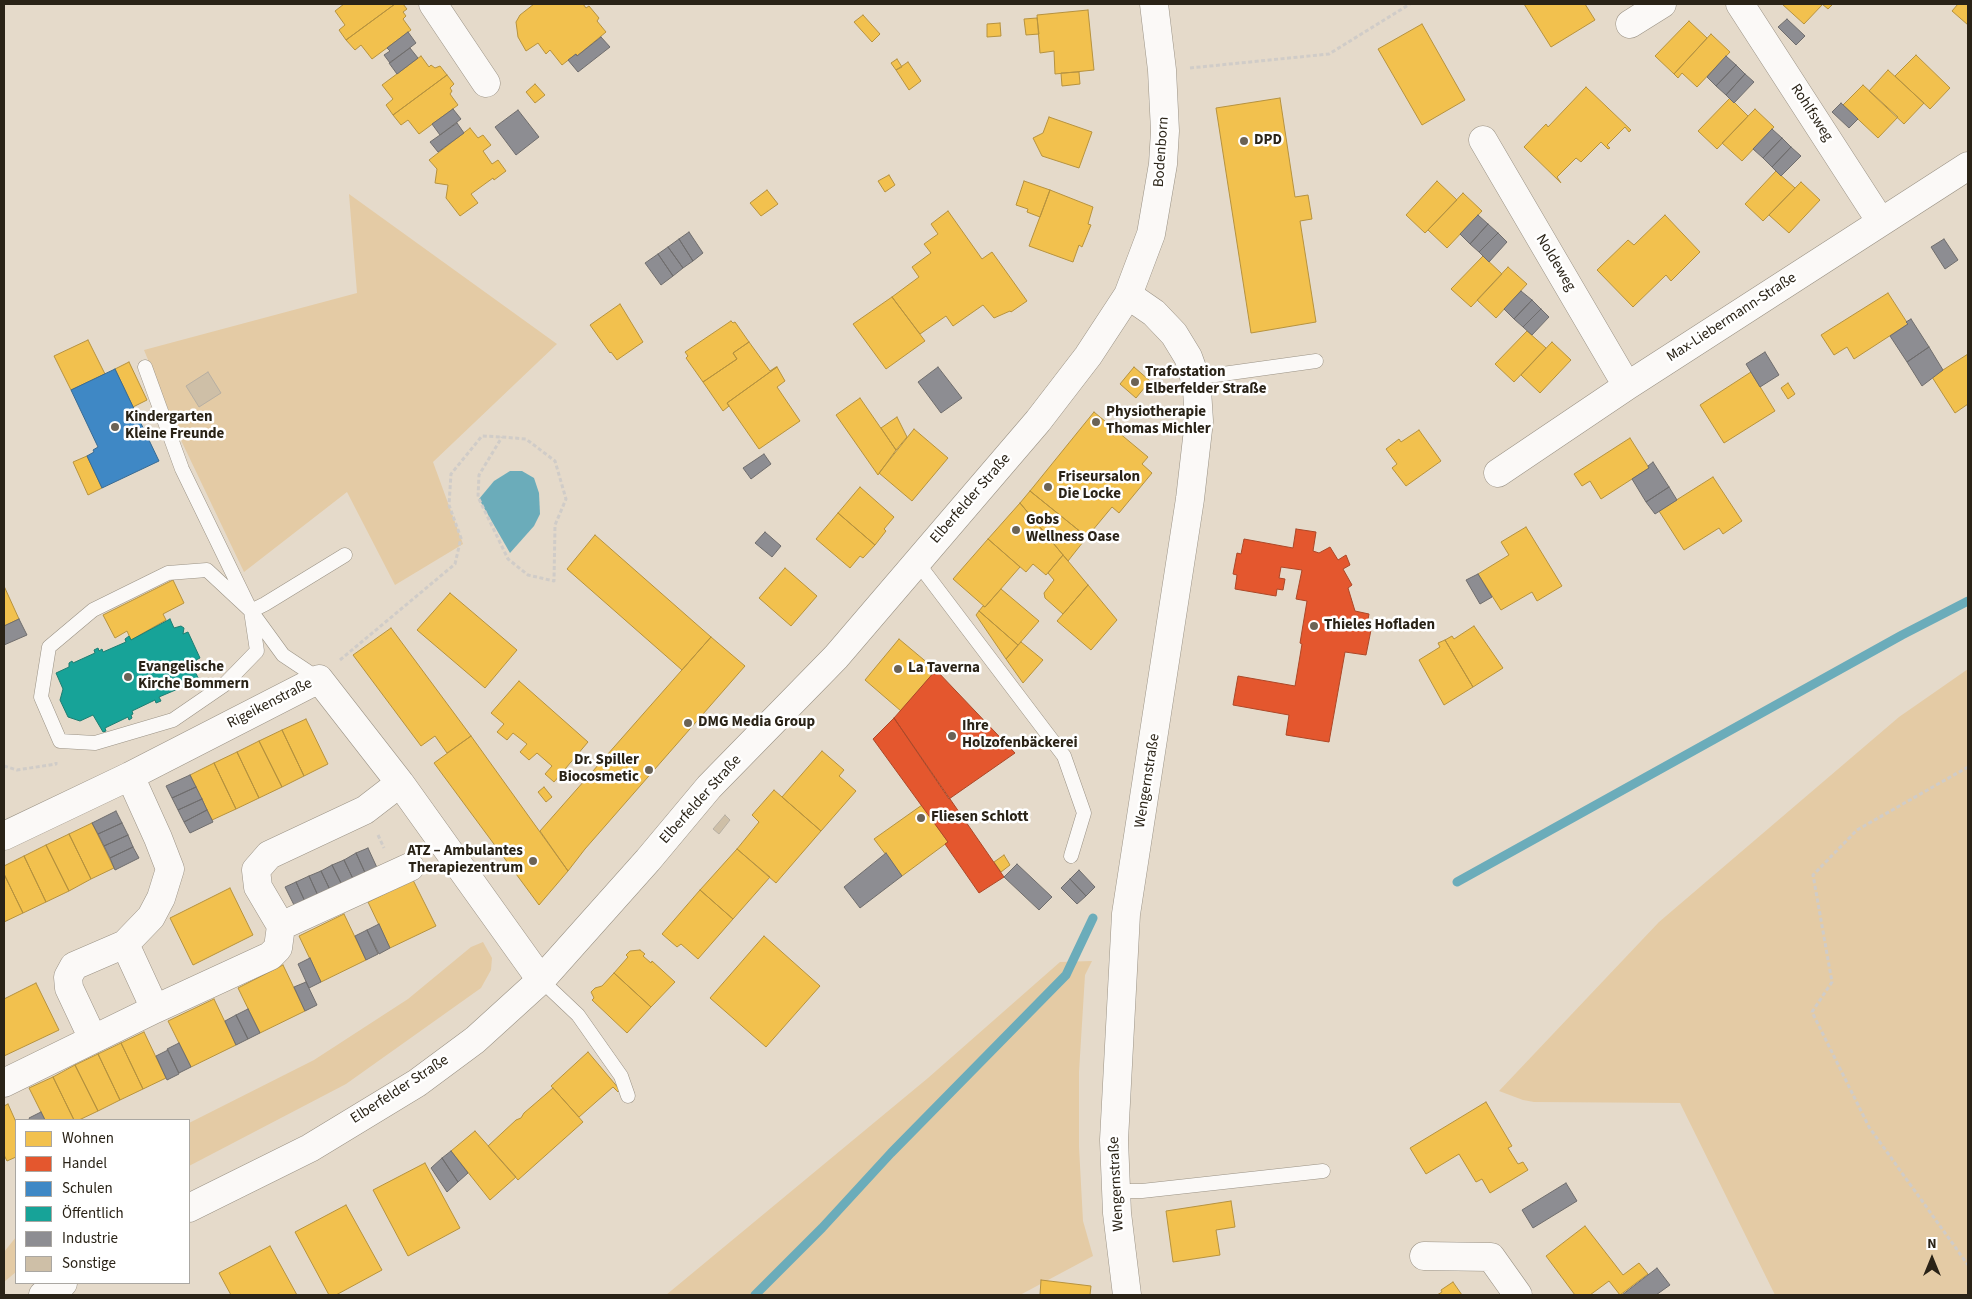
<!DOCTYPE html>
<meta charset="utf-8">
<style>
body{margin:0}
#map{position:relative;width:1972px;height:1299px;overflow:hidden;background:#e5daca;font-family:"Source Sans 3",sans-serif}
canvas{display:block}
.frame{position:absolute;inset:0;border:5px solid #2a2317;pointer-events:none}
.legend{position:absolute;left:15px;top:1119px;width:175px;height:165px;box-sizing:border-box;background:#fff;border:1px solid #aaa7a2;margin:0;padding:6px 9px;list-style:none;font-size:15px;color:#2a2317}
.legend li{display:flex;align-items:center;gap:10px;height:25px}
.legend b{width:25px;border:1px solid #aaa7a2}
.north{position:absolute;left:1907px;top:1234px;width:50px;height:50px;-webkit-text-stroke:4px #fff;paint-order:stroke;rotate:0deg;font-size:14px;font-weight:700;line-height:20px;text-align:center;color:#2a2317}
.north::after{content:'';display:block;margin:auto;width:18px;height:22px;background:#2a2317;clip-path:polygon(50% 0,100% 100%,50% 72%,0 100%)}
</style>
<div id="map">
<canvas width="1972" height="1299"></canvas>
<div class="frame"></div>
<ul class="legend">
<li><b style="height:14px;background:#f2c14e"></b>Wohnen</li>
<li><b style="height:14px;background:#e4572e"></b>Handel</li>
<li><b style="height:14px;background:#3f88c5"></b>Schulen</li>
<li><b style="height:14px;background:#17a398"></b>Öffentlich</li>
<li><b style="height:14px;background:#8d8d92"></b>Industrie</li>
<li><b style="height:14px;background:#cebfa7"></b>Sonstige</li>
</ul>
<div class="north">N</div>
</div>
<script>
const c = document.querySelector('canvas').getContext('2d');
c.lineJoin = 'round';
function fill(path, color) { c.fillStyle = color; c.fill(path, 'evenodd'); }
const toPath = rows => new Path2D(rows.map(r => 'M' + r).join(''));
function strokePath(path, color, width, dash) { c.strokeStyle = color; c.lineWidth = width; c.lineCap = dash ? 'butt' : 'round'; c.setLineDash(dash || []); c.stroke(path); }
function label(font, color, halo, rows, align = 'center') {
  c.font = font + ' "Source Sans 3",sans-serif'; c.lineWidth = 5; c.setLineDash([]); c.textBaseline = 'middle'; c.strokeStyle = halo; c.fillStyle = color; for (const [text, x, y, turn = 0] of rows) {
    c.save(); c.translate(x, y); c.rotate((+turn || 0) * Math.PI / 180); c.textAlign = isNaN(turn) ? turn : align; if (halo) c.strokeText(text, 0, 0); c.fillText(text, 0, 0); c.restore();
  }
}
const green = toPath([
 [349,194,557,344,433,462,463,544,395,585,347,492,244,572,179,436,144,350,357,293],
 [1968,669,1968,1295,1775,1295,1680,1103,1534,1102,1523,1100,1499,1091,1659,922,1899,717],
 [483,942,492,958,491,970,481,988,346,1084,189,1166,189,1123,314,1060,408,999,471,947],
 [1092,961,1085,975,1079,1072,1079,1147,1083,1221,1093,1256,1020,1295,666,1295,928,1078,1060,962],
 [16,1237,16,1272,4,1282,4,1252]
]);
const water = toPath([
 [510,471,522,471,534,478,539,493,540,514,534,526,510,553,479,499,494,481]
]);
const homes = toPath([
 [344,4,395,4,346,40,339,30,345,25,335,11,344,4],
 [395,4,403,4,407,9,403,12,406,16,403,19,411,30,372,59,361,45,355,50,346,40,395,4],
 [534,4,583,4,586,8,589,6,599,18,597,21,606,32,577,56,576,54,562,65,550,50,546,54,538,43,526,51,518,37,516,22,520,15,534,4],
 [1524,4,1585,4,1595,20,1551,47,1524,4],
 [1782,4,1823,4,1804,24,1782,4],
 [1822,4,1833,4,1828,9,1822,4],
 [1958,4,1968,4,1968,25,1952,11,1958,4],
 [1088,10,1094,70,1055,74,1054,51,1040,53,1037,15,1088,10],
 [863,15,880,34,872,42,854,22,863,15],
 [1037,18,1039,34,1026,35,1024,19,1037,18],
 [1689,21,1707,38,1674,74,1655,56,1689,21],
 [1000,23,1001,36,987,37,987,24,1000,23],
 [1422,24,1465,100,1422,125,1378,49,1422,24],
 [1711,34,1730,52,1697,87,1682,73,1678,78,1674,74,1711,34],
 [1916,55,1950,88,1930,109,1895,76,1916,55],
 [421,56,429,67,431,65,435,68,440,66,447,75,393,115,386,105,393,99,382,85,421,56],
 [897,59,902,67,896,70,891,63,897,59],
 [908,62,921,81,909,90,896,70,908,62],
 [1888,70,1924,103,1904,124,1869,91,1888,70],
 [1079,72,1080,84,1062,86,1061,73,1079,72],
 [447,75,454,84,450,88,452,91,450,94,458,105,419,134,408,120,401,125,393,115,447,75],
 [535,84,545,95,535,103,526,92,535,84],
 [1863,85,1898,117,1878,138,1843,105,1863,85],
 [1586,87,1631,130,1629,132,1625,127,1607,145,1610,148,1608,149,1601,142,1581,162,1576,158,1557,177,1561,183,1524,147,1546,124,1548,127,1586,87],
 [1280,98,1295,197,1308,195,1312,219,1300,221,1316,322,1251,333,1216,108,1280,98],
 [1730,98,1748,116,1717,149,1698,131,1730,98],
 [1755,109,1774,127,1742,161,1722,143,1755,109],
 [1049,117,1092,132,1079,168,1042,156,1033,138,1043,133,1049,117],
 [470,128,478,138,483,135,491,145,483,151,492,164,498,160,506,171,494,180,493,178,471,194,478,203,460,216,446,198,448,185,435,183,437,169,429,160,470,128],
 [1776,171,1795,188,1763,221,1745,204,1776,171],
 [889,175,895,185,885,192,878,181,889,175],
 [1024,181,1050,190,1040,217,1027,212,1028,209,1016,205,1024,181],
 [1437,181,1457,200,1425,233,1406,215,1437,181],
 [1801,182,1820,200,1789,233,1769,215,1801,182],
 [767,190,778,204,761,216,750,203,767,190],
 [1050,190,1093,207,1088,224,1091,225,1082,247,1079,245,1073,262,1029,246,1050,190],
 [1463,193,1482,211,1447,248,1428,230,1463,193],
 [948,211,982,259,992,252,1027,301,1011,312,1010,311,994,318,983,305,953,326,946,316,920,334,892,297,919,277,912,267,931,253,924,244,938,234,931,224,948,211],
 [1665,215,1700,252,1671,281,1666,275,1633,307,1597,270,1628,240,1634,245,1665,215],
 [1483,256,1502,274,1471,307,1451,289,1483,256],
 [1508,267,1527,284,1496,318,1477,300,1508,267],
 [1888,293,1908,324,1854,359,1847,347,1834,355,1821,335,1888,293],
 [892,297,925,341,886,369,853,324,892,297],
 [620,304,643,342,617,360,611,352,610,353,590,325,620,304],
 [731,321,733,323,735,322,749,342,733,353,737,359,703,382,686,358,688,356,685,352,731,321],
 [1527,331,1546,348,1514,382,1495,364,1527,331],
 [88,340,105,374,71,390,54,356,88,340],
 [749,342,770,371,776,367,777,367,727,403,729,406,723,411,703,382,737,359,733,353,749,342],
 [1552,342,1571,360,1540,393,1521,375,1552,342],
 [1968,354,1968,404,1955,413,1932,377,1968,354],
 [129,362,147,400,133,407,115,369,129,362],
 [777,367,785,381,777,387,800,421,759,449,727,403,777,367],
 [1134,367,1150,381,1136,398,1120,384,1134,367],
 [1751,372,1775,411,1724,443,1700,405,1751,372],
 [1788,383,1795,394,1788,399,1781,388,1788,383],
 [860,398,896,450,878,475,836,415,860,398],
 [1094,412,1148,457,1142,464,1152,473,1119,513,1112,507,1087,537,1030,491,1094,412],
 [897,417,907,437,896,450,881,428,897,417],
 [914,429,948,458,912,501,879,473,914,429],
 [1419,430,1441,461,1406,486,1392,468,1397,464,1386,449,1399,439,1401,442,1419,430],
 [1630,438,1649,468,1601,499,1590,481,1582,486,1574,474,1630,438],
 [87,456,102,488,88,495,73,462,87,456],
 [1713,477,1742,521,1723,534,1719,528,1684,550,1659,511,1713,477],
 [860,487,894,517,884,529,886,531,875,545,838,513,860,487],
 [1030,491,1087,537,1068,561,1020,503,1030,491],
 [1020,503,1063,555,1046,575,1033,564,1026,572,988,539,1020,503],
 [838,513,875,545,863,558,860,556,850,568,816,539,838,513],
 [1526,527,1562,586,1537,601,1532,592,1501,610,1478,574,1509,555,1501,542,1526,527],
 [595,535,711,637,682,670,567,569,595,535],
 [988,539,1020,567,985,607,953,579,988,539],
 [1063,555,1088,585,1063,614,1045,598,1044,593,1054,580,1048,573,1063,555],
 [785,568,817,596,791,626,759,598,785,568],
 [173,580,184,603,163,614,166,620,131,640,127,631,115,638,103,615,173,580],
 [1088,585,1117,620,1091,650,1057,621,1088,585],
 [4,586,19,619,4,626,4,586],
 [1001,589,1039,621,1018,645,979,611,983,606,985,607,1001,589],
 [450,593,517,650,485,688,417,630,450,593],
 [979,611,1018,645,1006,659,976,615,979,611],
 [1474,626,1503,668,1473,687,1445,640,1452,636,1454,639,1474,626],
 [391,628,471,736,447,753,435,736,421,746,353,655,391,628],
 [711,637,745,666,585,849,568,871,540,831,711,637],
 [899,639,936,670,901,711,865,680,899,639],
 [1445,640,1473,687,1444,705,1419,660,1440,647,1438,643,1445,640],
 [1021,642,1043,660,1023,683,1006,659,1021,642],
 [519,681,588,742,554,782,545,774,552,766,537,753,529,760,520,752,527,744,513,733,507,740,497,732,504,724,491,713,519,681],
 [306,719,328,764,304,776,282,730,306,719],
 [282,730,304,776,282,787,259,741,282,730],
 [471,736,568,871,539,905,434,763,471,736],
 [259,741,282,787,259,798,237,752,259,741],
 [822,751,844,770,839,776,856,791,821,831,782,797,822,751],
 [237,752,259,798,236,809,214,763,237,752],
 [214,763,236,809,212,820,190,775,214,763],
 [544,787,552,797,546,802,538,792,544,787],
 [774,790,821,831,776,883,737,849,759,822,752,815,774,790],
 [922,805,948,842,902,876,874,839,922,805],
 [92,823,114,868,91,879,69,834,92,823],
 [69,834,91,879,69,891,46,845,69,834],
 [46,845,69,891,46,902,24,856,46,845],
 [737,849,770,877,733,919,700,890,737,849],
 [1004,855,1010,865,1001,872,994,862,1004,855],
 [24,856,46,902,23,913,4,874,4,866,24,856],
 [4,874,23,913,4,922,4,874],
 [413,880,436,926,390,948,368,902,413,880],
 [230,888,253,935,193,965,170,918,230,888],
 [700,890,733,919,698,959,681,944,677,947,662,934,700,890],
 [344,914,366,960,321,982,299,936,344,914],
 [764,936,820,986,766,1047,710,998,764,936],
 [640,950,645,954,643,956,651,963,652,961,675,982,651,1007,614,973,628,957,626,955,630,951,640,950],
 [283,965,305,1011,260,1033,238,988,283,965],
 [614,973,651,1007,627,1033,592,1000,594,998,591,992,595,988,602,986,614,973],
 [36,983,59,1030,4,1056,4,999,36,983],
 [214,999,236,1045,191,1067,168,1021,214,999],
 [144,1032,166,1078,143,1089,121,1043,144,1032],
 [121,1043,143,1089,120,1100,98,1054,121,1043],
 [588,1052,620,1090,618,1092,613,1087,579,1117,551,1086,588,1052],
 [98,1054,120,1100,98,1111,75,1065,98,1054],
 [75,1065,98,1111,79,1120,74,1120,53,1077,75,1065],
 [53,1077,74,1120,45,1120,29,1088,53,1077],
 [553,1088,583,1122,518,1180,488,1146,516,1120,521,1118,524,1113,553,1088],
 [1486,1102,1512,1146,1508,1148,1518,1164,1523,1162,1528,1170,1490,1193,1482,1179,1476,1182,1459,1154,1426,1174,1410,1148,1486,1102],
 [8,1104,16,1122,16,1157,7,1161,4,1155,4,1106,8,1104],
 [475,1131,516,1177,490,1200,451,1151,475,1131],
 [425,1163,460,1228,408,1256,373,1190,425,1163],
 [1231,1201,1235,1227,1216,1230,1220,1255,1173,1262,1166,1211,1231,1201],
 [346,1205,382,1270,336,1295,329,1295,295,1232,346,1205],
 [1585,1226,1623,1275,1639,1263,1648,1274,1620,1295,1609,1281,1590,1295,1575,1295,1546,1256,1585,1226],
 [270,1246,297,1295,231,1295,219,1273,270,1246],
 [1041,1280,1091,1286,1090,1295,1040,1295,1041,1280],
 [1453,1282,1462,1295,1437,1295,1442,1292,1441,1290,1453,1282]
]);
const shops = toPath([
 [1296,529,1316,532,1313,551,1319,553,1330,547,1338,560,1346,555,1350,565,1343,569,1352,585,1348,588,1355,611,1369,614,1367,625,1371,630,1366,655,1345,652,1329,742,1286,735,1289,715,1233,705,1238,676,1295,686,1302,644,1300,643,1307,601,1296,599,1302,570,1281,567,1279,578,1285,579,1283,590,1277,589,1276,596,1235,589,1237,575,1233,574,1237,553,1241,554,1244,539,1293,548,1296,529],
 [936,670,1015,753,949,799,894,718,936,670],
 [894,718,1004,877,979,893,945,844,948,842,873,739,894,718]
]);
const schools = toPath([
 [115,369,159,461,102,488,87,456,94,452,93,450,98,447,71,390,115,369]
]);
const public = toPath([
 [170,619,174,628,181,626,184,628,183,634,188,632,200,658,196,660,199,663,199,666,194,669,199,680,159,697,161,701,156,703,155,700,132,711,133,714,131,715,132,718,129,720,128,717,105,728,106,731,103,732,93,715,80,721,68,717,60,700,63,689,56,673,69,667,69,663,72,661,73,663,95,653,94,650,98,648,99,651,102,649,103,652,126,642,125,639,129,636,131,640,170,619]
]);
const industry = toPath([
 [1787,19,1805,36,1796,45,1778,27,1787,19],
 [408,32,416,43,390,63,384,55,390,51,387,48,408,32],
 [601,37,610,47,578,72,568,60,576,54,577,56,601,37],
 [410,48,418,58,397,74,389,63,410,48],
 [1726,56,1736,65,1716,86,1707,77,1726,56],
 [1736,65,1745,74,1726,95,1716,86,1736,65],
 [1745,74,1754,82,1734,103,1726,95,1745,74],
 [1841,103,1858,119,1849,128,1832,112,1841,103],
 [453,109,461,119,440,135,432,124,453,109],
 [518,110,539,137,516,155,495,127,518,110],
 [457,123,464,133,438,152,430,142,457,123],
 [1772,129,1782,138,1763,158,1753,149,1772,129],
 [1782,138,1791,147,1772,167,1763,158,1782,138],
 [1791,147,1801,156,1781,176,1772,167,1791,147],
 [1478,215,1488,224,1470,244,1460,234,1478,215],
 [1488,224,1498,233,1479,252,1470,244,1488,224],
 [689,232,703,253,693,261,679,239,689,232],
 [1498,233,1507,242,1489,262,1479,252,1498,233],
 [679,239,693,261,683,268,668,247,679,239],
 [1944,239,1958,260,1945,269,1931,247,1944,239],
 [668,247,683,268,673,276,658,254,668,247],
 [658,254,673,276,661,285,645,263,658,254],
 [1521,291,1532,300,1514,319,1504,309,1521,291],
 [1532,300,1541,309,1523,327,1514,319,1532,300],
 [1541,309,1549,317,1532,335,1523,327,1541,309],
 [1911,319,1929,347,1907,362,1890,336,1908,324,1906,322,1911,319],
 [1929,347,1943,370,1922,386,1907,362,1929,347],
 [1765,352,1779,375,1760,387,1746,364,1765,352],
 [938,367,962,398,941,413,918,382,938,367],
 [764,454,771,464,751,479,743,468,764,454],
 [1653,462,1669,487,1646,502,1632,479,1649,468,1648,466,1653,462],
 [1669,487,1677,500,1655,514,1646,502,1669,487],
 [765,532,781,546,772,557,755,543,765,532],
 [1478,574,1492,597,1480,604,1466,580,1478,574],
 [19,619,27,635,4,645,4,626,19,619],
 [190,775,196,787,172,798,166,786,190,775],
 [196,787,202,799,178,810,172,798,196,787],
 [202,799,207,810,184,822,178,810,202,799],
 [207,810,213,822,190,833,184,822,207,810],
 [116,811,122,823,98,834,92,823,116,811],
 [122,823,128,835,104,846,98,834,122,823],
 [128,835,133,847,110,858,104,846,128,835],
 [133,847,139,858,115,870,110,858,133,847],
 [368,848,379,872,367,877,356,853,368,848],
 [356,853,367,877,355,883,344,860,356,853],
 [886,853,902,876,860,908,844,887,886,853],
 [344,860,355,883,344,889,332,865,344,860],
 [1017,864,1052,897,1039,910,1004,877,1017,864],
 [332,865,344,889,332,894,321,871,332,865],
 [1079,870,1095,887,1086,896,1070,879,1079,870],
 [321,871,332,894,320,900,309,876,321,871],
 [309,876,320,900,307,906,296,882,309,876],
 [1070,879,1086,896,1077,904,1061,888,1070,879],
 [296,882,307,906,297,911,285,887,296,882],
 [379,924,390,948,379,954,367,930,379,924],
 [367,930,378,954,366,960,355,936,367,930],
 [310,958,321,982,309,988,298,964,310,958],
 [306,982,317,1005,305,1011,294,987,306,982],
 [248,1009,260,1033,248,1039,236,1015,248,1009],
 [236,1015,248,1039,236,1045,225,1021,236,1015],
 [179,1043,191,1067,179,1073,167,1049,179,1043],
 [168,1050,179,1074,167,1080,156,1056,168,1050],
 [41,1112,45,1120,30,1120,29,1118,41,1112],
 [451,1151,468,1173,458,1182,442,1158,451,1151],
 [442,1158,458,1182,447,1192,431,1168,442,1158],
 [1566,1183,1577,1201,1533,1228,1522,1210,1566,1183],
 [1657,1268,1670,1285,1656,1295,1622,1295,1657,1268]
]);
const stream = toPath([
 [1457,882,1902,635,1968,601],
 [755,1295,822,1228,891,1153,1066,975,1093,918]
]);
const building = toPath([
 [208,372,221,393,199,407,186,386,208,372],
 [725,815,730,820,719,834,713,829,725,815]
]);
const path = toPath([
 [1190,68,1329,54,1410,4],
 [340,660,455,564,461,538,449,505,451,474,482,436,502,437,526,439,555,461,566,499,555,525,554,581,528,575,508,559,478,497,479,475,502,437],
 [4,766,17,770,56,764,56,762],
 [1968,767,1857,830,1813,875,1832,982,1812,1012,1869,1127,1968,1265],
 [378,835,384,848]
]);
const service = toPath([
 [145,367,182,469,251,611,257,651,224,685,173,720,95,743,60,741,41,697,49,647,93,610,168,573,207,570,251,611,283,655,319,679],
 [1194,378,1316,361],
 [917,562,1064,756,1084,813,1071,856],
 [251,611,265,604,345,555],
 [541,980,578,1015,621,1076,628,1096],
 [1116,1191,1142,1191,1323,1171]
]);
const minor = toPath([
 [433,4,486,83],
 [1740,4,1881,222],
 [1630,24,1662,4],
 [1483,140,1627,386],
 [1498,473,1627,386,1968,166],
 [4,836,130,776,319,679,400,783,541,980],
 [281,926,410,867],
 [125,944,151,917,161,898,170,869,158,838,130,776],
 [93,1039,69,988,68,977,74,966,125,944,155,1009],
 [4,1083,155,1009,270,956,278,948,281,926,258,887,256,870,269,855,365,810,400,783],
 [1424,1256,1491,1257,1518,1295]
]);
const secondary = toPath([
 [189,1208,310,1148,417,1083,475,1040,541,980,648,860,709,787,836,657,1038,421,1088,356,1128,295,1151,234,1163,164,1165,131,1162,70,1154,4],
 [43,1295,63,1283],
 [1127,1295,1117,1213,1114,1140,1126,914,1190,499,1199,421,1197,390,1192,368,1188,357,1174,334,1154,313,1128,295]
]);
const markers = [
 [1244,141,5,"#6b6356"],
 [1135,382,5,"#6b6356"],
 [1096,422,5,"#6b6356"],
 [115,427,5,"#6b6356"],
 [1048,487,5,"#6b6356"],
 [1016,530,5,"#6b6356"],
 [1314,626,5,"#6b6356"],
 [898,669,5,"#6b6356"],
 [128,677,5,"#6b6356"],
 [688,723,5,"#6b6356"],
 [952,736,5,"#6b6356"],
 [649,770,5,"#6b6356"],
 [921,818,5,"#6b6356"],
 [533,861,5,"#6b6356"]
];
const streetNames = [
 ["Rohlfsweg",1811,113,57],
 ["Bodenborn",1162,152,-86],
 ["Noldeweg",1555,263,59],
 ["Max-Liebermann-Straße",1732,318,-33],
 ["Elberfelder Straße",971,499,-49],
 ["Rigeikenstraße",270,704,-27],
 ["Wengernstraße",1148,781,-81],
 ["Elberfelder Straße",701,800,-48],
 ["Elberfelder Straße",400,1090,-33],
 ["Wengernstraße",1117,1184,-93]
];
const poiNames = [
 ["DPD",1254,141],
 ["Trafostation",1145,373],
 ["Elberfelder Straße",1145,390],
 ["Physiotherapie",1106,413],
 ["Thomas Michler",1106,430],
 ["Kindergarten",125,418],
 ["Kleine Freunde",125,435],
 ["Friseursalon",1058,478],
 ["Die Locke",1058,495],
 ["Gobs",1026,521],
 ["Wellness Oase",1026,538],
 ["Thieles Hofladen",1324,626],
 ["Evangelische",138,668],
 ["Kirche Bommern",138,685],
 ["La Taverna",908,669],
 ["DMG Media Group",698,723],
 ["Ihre",962,727],
 ["Holzofenbäckerei",962,744],
 ["Dr. Spiller",639,761,"right"],
 ["Biocosmetic",639,778,"right"],
 ["Fliesen Schlott",931,818],
 ["ATZ – Ambulantes",523,852,"right"],
 ["Therapiezentrum",523,869,"right"]
];
fill(green, '#e4cba5');
fill(water, '#6bacba');
fill(homes, '#f2c14e');
strokePath(homes, '#b6923e', 1);
fill(shops, '#e4572e');
strokePath(shops, '#ac4727', 1);
fill(schools, '#3f88c5');
strokePath(schools, '#396a91', 1);
fill(public, '#17a398');
strokePath(public, '#1d7d71', 1);
fill(industry, '#8d8d92');
strokePath(industry, '#6f6d6d', 1);
strokePath(stream, '#6bacba', 9);
fill(building, '#cebfa7');
strokePath(building, '#b7afa2', 1);
strokePath(service, '#9a9285', 15);
strokePath(minor, '#9a9285', 29);
strokePath(secondary, '#9a9285', 29);
strokePath(path, '#d0ccc8', 3, [4, 2.5]);
strokePath(service, '#fbf9f7', 14);
strokePath(minor, '#fbf9f7', 28);
strokePath(secondary, '#fbf9f7', 28);
for (const [x, y, r, color] of markers) { const dot = new Path2D(); dot.arc(x, y, r, 0, 2 * Math.PI); c.fillStyle = color; c.fill(dot); strokePath(dot, '#fff', 2); }
label('15px', '#2a2317', '#fff', streetNames);
label('bold 15px', '#2a2317', '#fff', poiNames, 'left');
</script>
